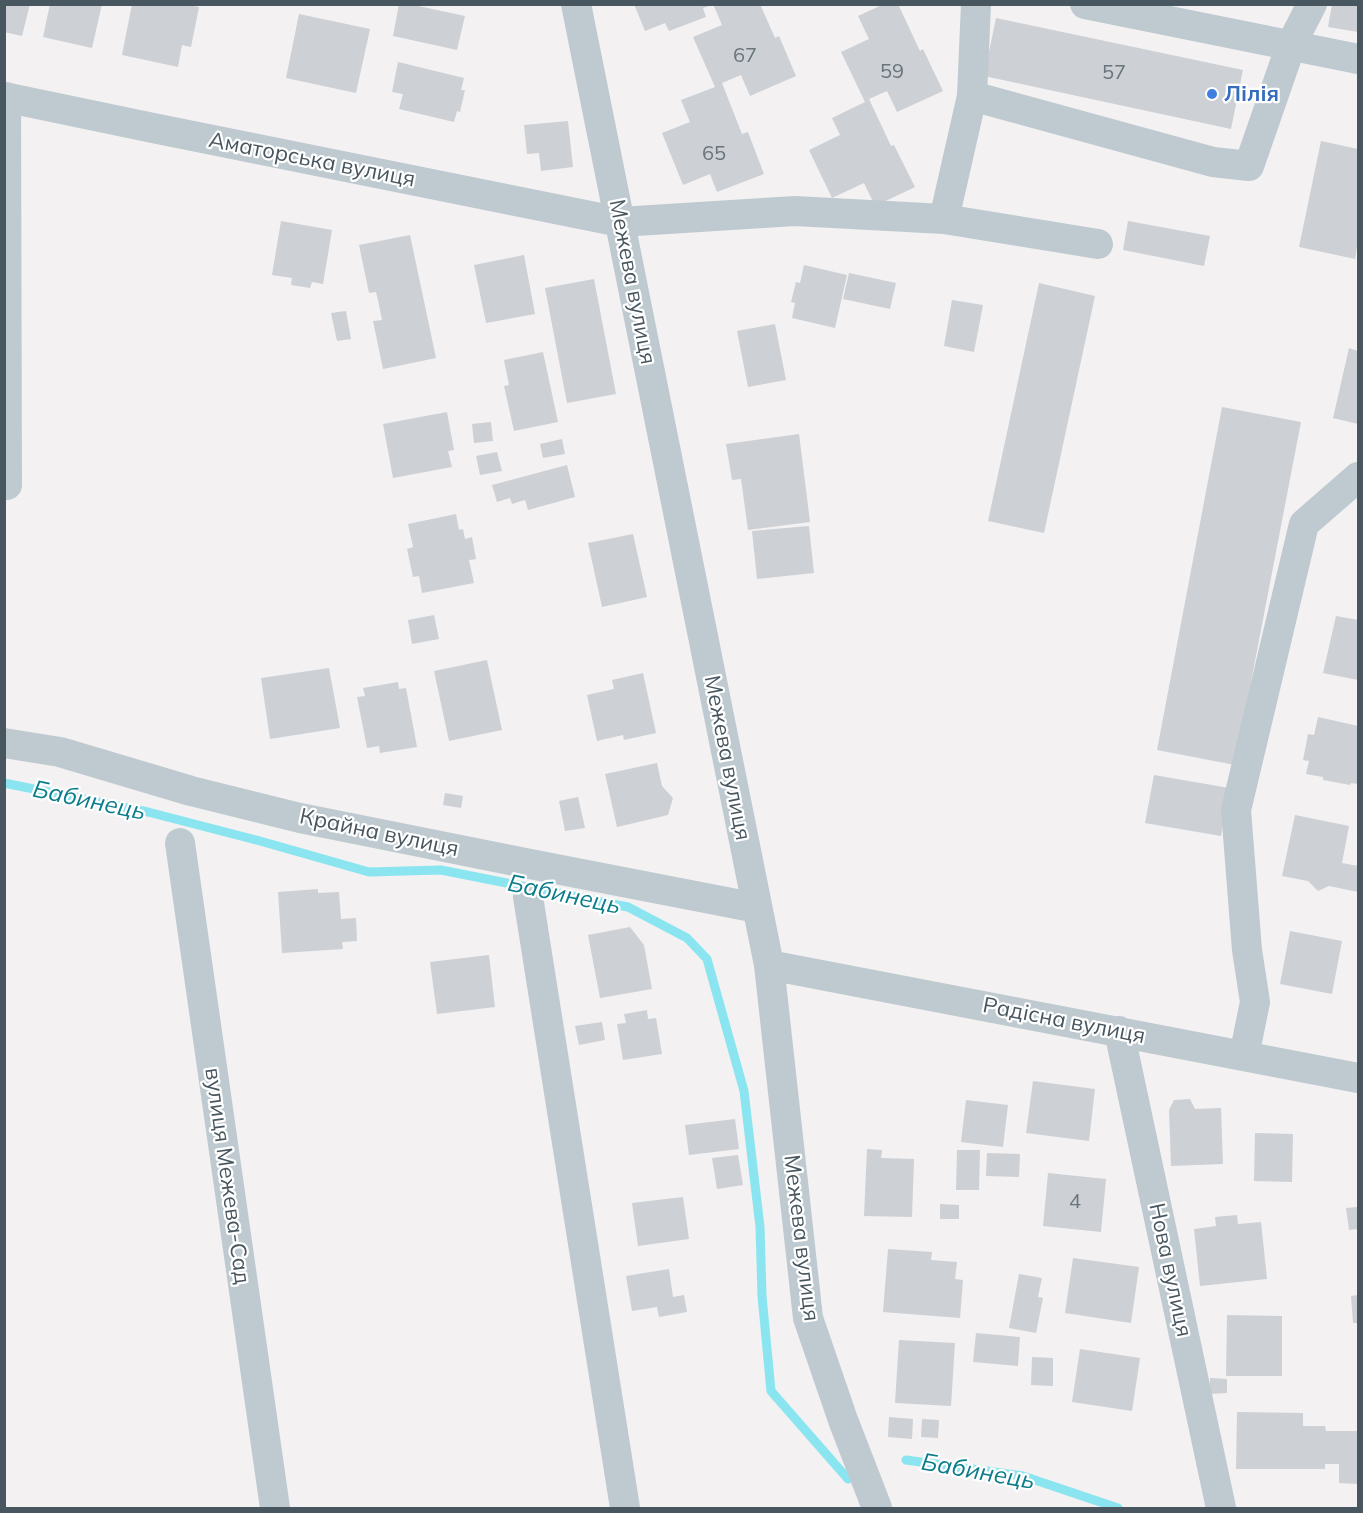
<!DOCTYPE html>
<meta charset="utf-8">
<style>
body{margin:0}
#map{position:relative;width:1363px;height:1513px;overflow:hidden;background:#f3f1f1;font-family:Mulish,sans-serif}
canvas{display:block}
.frame{position:absolute;inset:0;border:6px solid #48565f;pointer-events:none}
</style>
<div id="map">
<canvas width="1363" height="1513"></canvas>
<div class="frame"></div>
</div>
<script>
const c = document.querySelector('canvas').getContext('2d');
c.lineJoin = 'round';
const toPath = rows => new Path2D(rows.map(r => 'M' + r).join(''));
function strokePath(path, color, width, dash) { c.strokeStyle = color; c.lineWidth = width; c.lineCap = dash ? 'butt' : 'round'; c.setLineDash(dash || []); c.stroke(path); }
function fill(path, color) { c.fillStyle = color; c.fill(path, 'evenodd'); }
function label(font, color, halo, rows, align = 'center') {
  c.font = font + ' Mulish,sans-serif'; c.lineWidth = 4.5; c.setLineDash([]); c.textBaseline = 'middle'; c.strokeStyle = halo; c.fillStyle = color; for (const [text, x, y, turn = 0] of rows) {
    c.save(); c.translate(x, y); c.rotate((+turn || 0) * Math.PI / 180); c.textAlign = isNaN(turn) ? turn : align; if (halo) c.strokeText(text, 0, 0); c.fillText(text, 0, 0); c.restore();
  }
}
const stream = toPath([
 [4,783,148,812,260,841,369,872,441,870,628,907,687,938,707,959,744,1091,760,1227,762,1296,771,1391,848,1479],
 [906,1460,1023,1476,1118,1508]
]);
const building = toPath([
 [4,4,30,4,22,36,4,32],
 [50,4,102,4,92,48,43,37],
 [132,4,185,4,199,7,191,47,182,45,178,67,122,55],
 [399,4,409,4,465,16,457,50,393,36],
 [634,4,712,4,712,5,703,8,706,17,669,31,665,23,645,31],
 [713,4,760,4,775,38,779,36,796,76,750,96,741,75,722,83,742,134,748,132,764,174,717,192,710,174,683,185,662,133,690,122,681,100,715,87,693,37,722,25],
 [884,4,898,4,920,51,923,49,943,91,897,112,887,91,869,99,891,146,894,145,915,187,875,206,864,183,832,198,809,150,840,135,832,118,865,102,841,52,869,39,858,16],
 [1332,4,1358,4,1358,32,1328,27],
 [299,14,370,29,356,93,286,78],
 [996,18,1243,70,1231,129,984,76],
 [398,62,464,78,461,90,465,90,460,112,457,111,454,122,399,109,403,94,392,92],
 [568,121,573,167,541,171,539,153,527,154,524,125],
 [1321,141,1358,149,1358,241,1355,259,1299,247],
 [281,221,332,230,323,284,312,282,310,288,291,285,292,278,272,275],
 [1128,221,1210,236,1204,266,1123,250],
 [410,235,436,358,383,369,373,321,382,320,379,305,376,292,369,293,359,245],
 [524,255,535,314,486,323,474,265],
 [804,265,847,275,835,328,792,318,795,303,791,302,796,282,800,283],
 [849,273,896,283,890,309,843,299],
 [594,279,616,394,567,403,545,288],
 [1039,283,1095,296,1044,533,988,521],
 [952,300,983,305,974,352,944,346],
 [346,311,351,339,337,341,331,313],
 [775,324,786,380,748,387,737,331],
 [1349,348,1358,351,1358,424,1333,418],
 [543,352,558,422,514,431,504,386,509,385,504,360],
 [1222,407,1301,422,1235,765,1157,750],
 [447,412,454,450,448,451,452,467,393,478,383,424],
 [491,422,493,441,474,443,472,424],
 [799,434,810,522,748,530,741,479,732,480,726,444],
 [562,439,565,454,543,458,540,444],
 [497,452,502,471,480,475,476,456],
 [567,465,575,497,528,510,525,500,512,504,510,498,497,502,492,485],
 [456,514,459,530,463,529,465,539,472,537,476,559,469,560,474,583,422,593,419,576,413,577,407,549,413,547,408,524],
 [809,526,814,573,757,579,752,531],
 [633,534,647,597,602,607,588,543],
 [434,615,439,639,412,644,408,620],
 [1336,616,1358,620,1358,680,1323,673],
 [487,660,502,730,449,741,434,671],
 [329,668,340,728,270,739,261,678],
 [643,673,656,733,624,740,623,735,597,741,587,695,614,689,612,680],
 [398,682,399,689,406,688,417,747,380,753,379,746,367,748,357,697,365,696,363,688],
 [1318,717,1358,726,1358,784,1351,783,1350,785,1323,780,1323,777,1306,774,1309,761,1303,760,1308,734,1314,735],
 [657,763,662,786,673,798,668,815,617,827,605,774],
 [1154,775,1229,788,1221,836,1145,823],
 [445,793,463,796,461,808,443,805],
 [578,797,585,828,565,831,559,801],
 [1295,815,1349,826,1342,863,1358,866,1358,892,1329,886,1318,891,1308,881,1282,876],
 [318,889,318,893,339,892,341,919,356,918,357,941,342,942,343,949,282,953,278,892],
 [630,927,644,945,652,989,600,998,588,935],
 [1290,931,1342,941,1332,994,1280,984],
 [489,955,495,1007,437,1014,430,962],
 [647,1010,648,1019,656,1018,662,1054,623,1060,617,1024,626,1023,624,1014],
 [602,1022,605,1040,579,1045,575,1026],
 [1033,1081,1095,1089,1089,1141,1026,1133],
 [1190,1099,1195,1109,1221,1108,1223,1164,1171,1166,1169,1110,1174,1100],
 [966,1100,1008,1105,1003,1147,961,1142],
 [735,1119,739,1149,689,1155,685,1125],
 [1255,1133,1293,1134,1292,1182,1254,1181],
 [867,1149,882,1150,881,1158,914,1159,912,1217,864,1216],
 [957,1150,980,1150,979,1190,956,1190],
 [987,1153,1020,1154,1019,1177,986,1176],
 [738,1155,743,1185,717,1189,712,1158],
 [1048,1173,1106,1179,1101,1232,1043,1226],
 [683,1197,689,1239,638,1246,632,1203],
 [940,1204,959,1205,959,1219,940,1219],
 [1358,1207,1358,1229,1349,1230,1346,1208],
 [1237,1215,1238,1224,1261,1222,1267,1279,1200,1286,1194,1229,1216,1226,1215,1217],
 [888,1249,932,1252,931,1260,957,1262,955,1279,963,1280,960,1318,883,1312],
 [1073,1258,1139,1267,1131,1323,1065,1313],
 [669,1269,673,1297,684,1295,687,1312,659,1317,657,1307,632,1311,626,1276],
 [1019,1274,1042,1278,1038,1297,1043,1298,1036,1333,1009,1328],
 [1358,1295,1358,1323,1353,1323,1351,1296],
 [1227,1315,1282,1316,1282,1376,1226,1376],
 [976,1333,1020,1337,1018,1366,973,1362],
 [899,1340,955,1343,951,1406,895,1403],
 [1080,1349,1140,1358,1132,1411,1072,1402],
 [1032,1357,1053,1358,1053,1386,1031,1385],
 [1210,1378,1227,1379,1227,1393,1210,1394],
 [1237,1412,1303,1413,1303,1426,1325,1426,1326,1431,1358,1431,1358,1484,1339,1483,1339,1464,1325,1464,1325,1469,1236,1469],
 [889,1417,913,1419,912,1439,888,1437],
 [922,1419,939,1420,938,1438,921,1437]
]);
const minor = toPath([
 [576,4,769,965,808,1318,843,1420,877,1508],
 [1085,4,1358,59],
 [972,96,1213,162,1249,166,1291,45,1312,4],
 [4,97,153,128,620,222,795,211,944,219,1098,244],
 [6,97,7,485],
 [944,219,972,96,976,4],
 [4,743,60,752,191,791,300,818,525,863,757,908],
 [180,843,275,1508],
 [528,897,625,1508],
 [769,965,1358,1078],
 [1119,1031,1221,1508],
 [1244,1056,1255,1002,1247,950,1236,810,1304,524,1358,477]
]);
const markers = [
 [1212,94,6,"#3f7fe0"]
];
const numberNames = [
 ["67",745,56],
 ["59",892,72],
 ["57",1114,73],
 ["65",714,154],
 ["4",1075,1202]
];
const shopNames = [
 ["Лілія",1224,94]
];
const streetNames = [
 ["Аматорська вулиця",312,160,11],
 ["Межева вулиця",632,282,79],
 ["Межева вулиця",727,758,79],
 ["Крайна вулиця",379,833,12],
 ["Радісна вулиця",1064,1021,11],
 ["вулиця Межева-Сад",227,1176,82],
 ["Межева вулиця",801,1238,83],
 ["Нова вулиця",1170,1270,78]
];
const waterNames = [
 ["Бабинець",89,801,12],
 ["Бабинець",564,895,12],
 ["Бабинець",978,1472,10]
];
strokePath(stream, '#8ae5f0', 9);
fill(building, '#cdd0d5');
strokePath(minor, '#becad0', 30);
for (const [x, y, r, color] of markers) { const dot = new Path2D(); dot.arc(x, y, r, 0, 2 * Math.PI); c.fillStyle = color; c.fill(dot); strokePath(dot, '#fff', 2); }
label('20px', '#69747c', null, numberNames);
label('bold 22px', '#366cbe', '#fff', shopNames, 'left');
label('22px', '#48565f', '#fff', streetNames);
label('italic 24px', '#0a7c8a', '#fff', waterNames);
</script>
